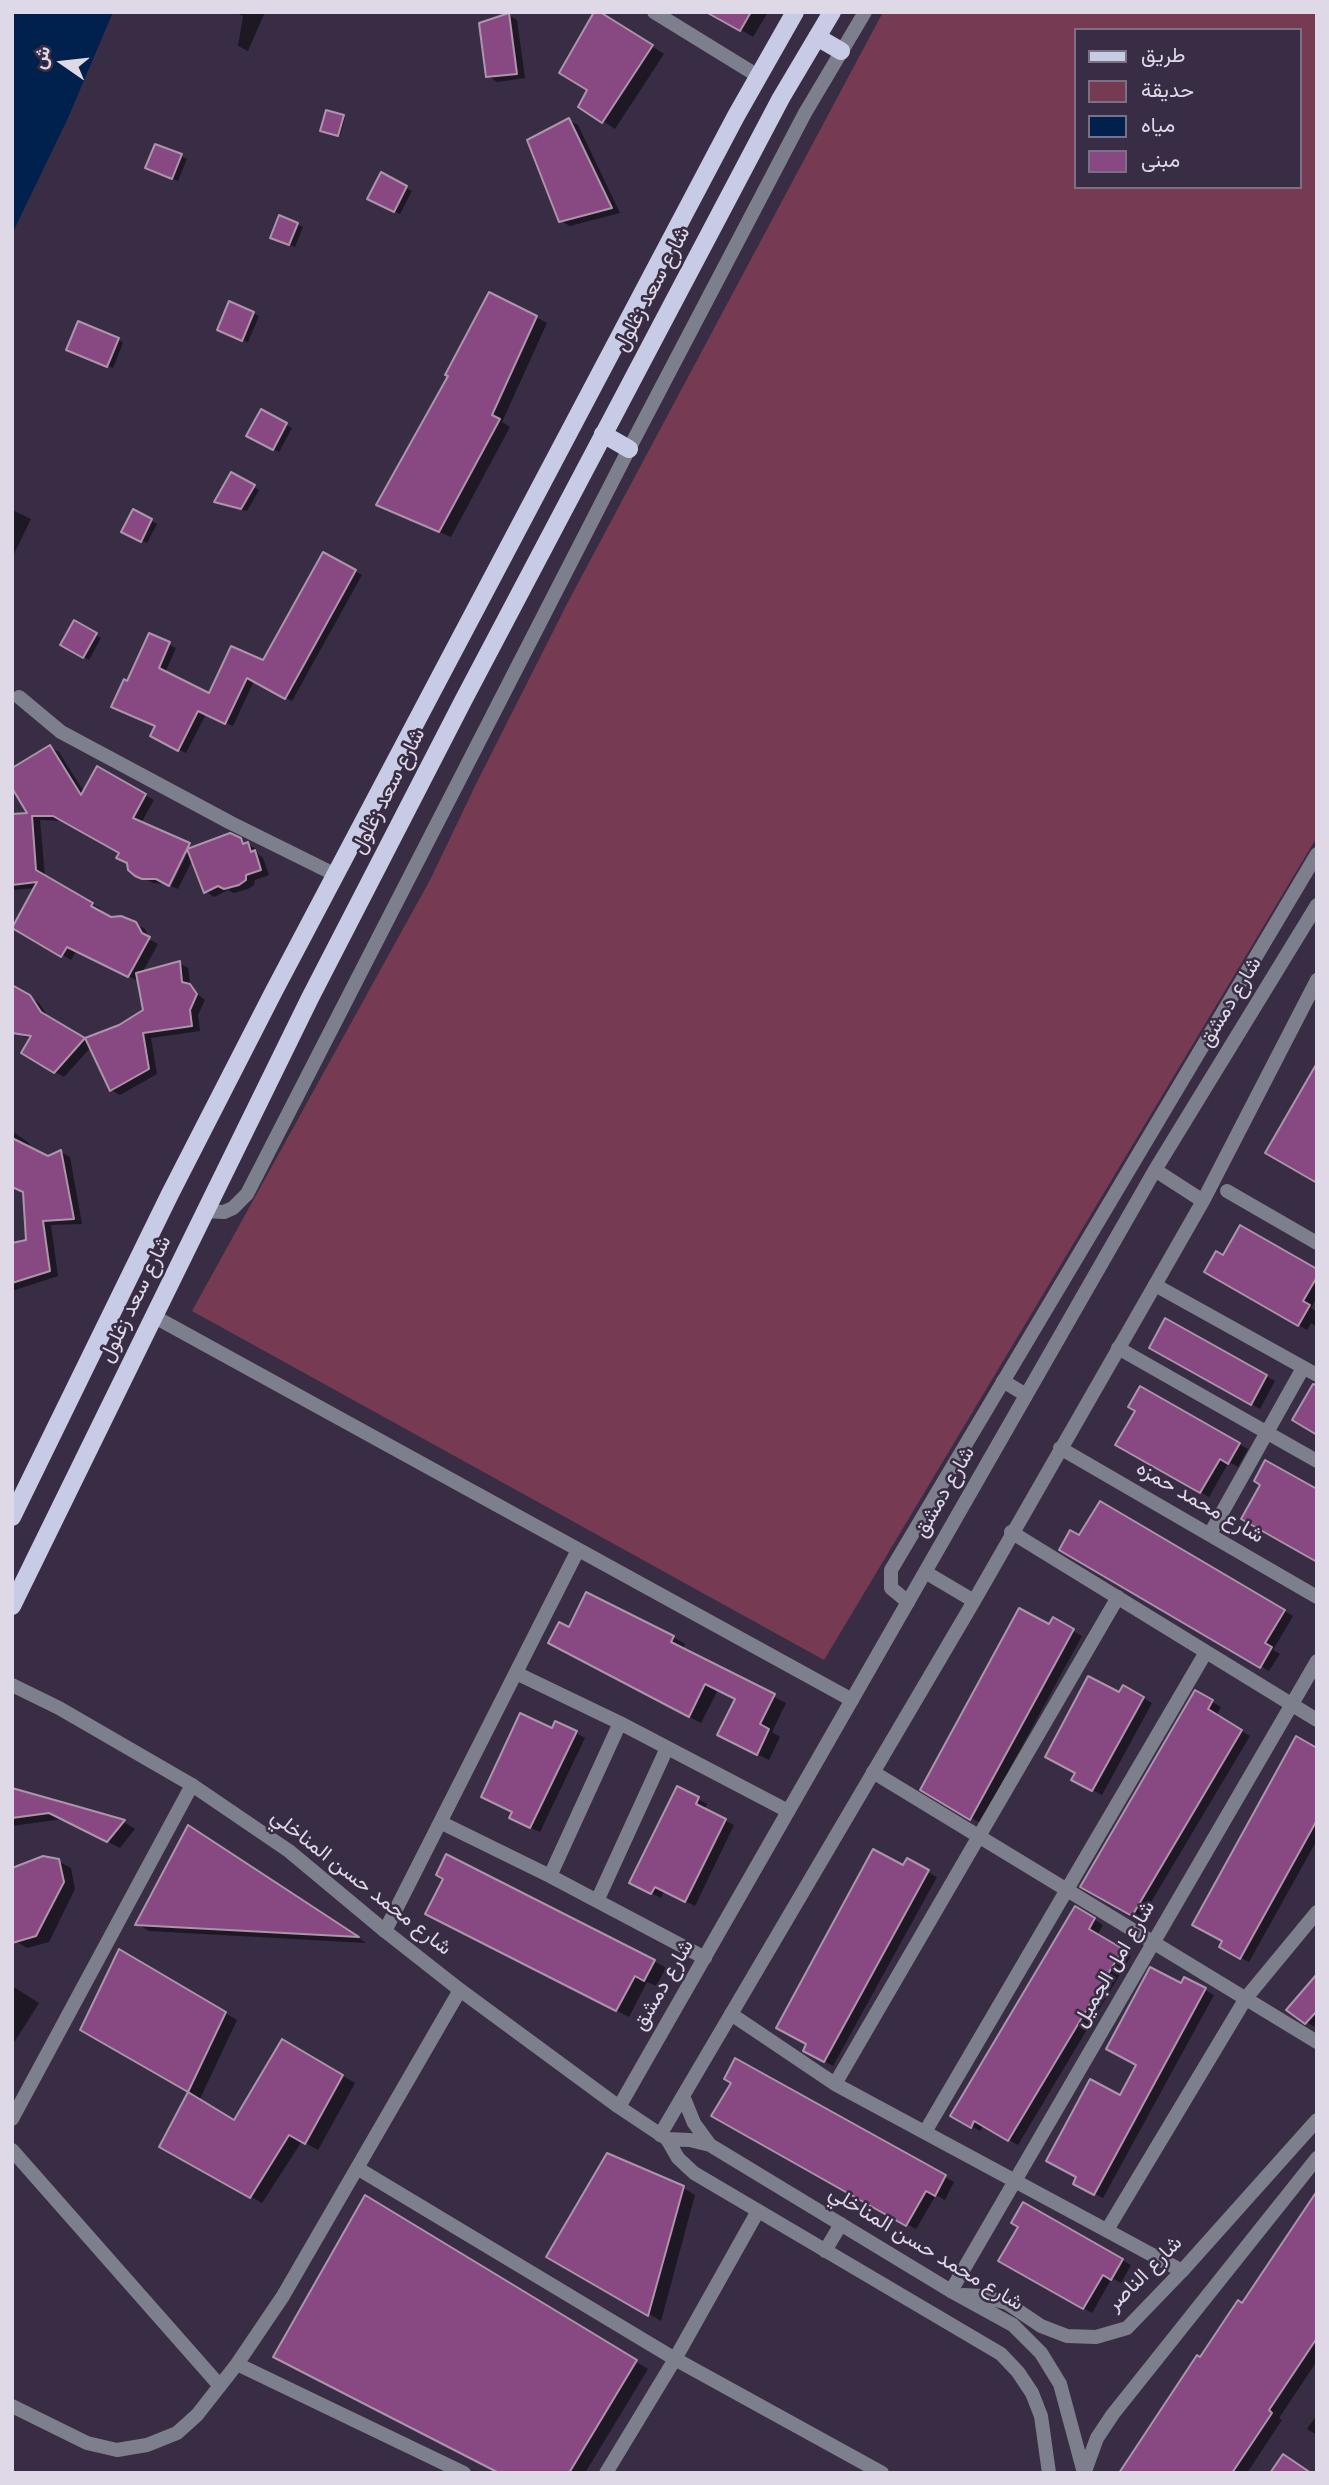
<!DOCTYPE html>
<meta charset="utf-8">
<style>
body{margin:0}
#map{position:relative;width:1329px;height:2485px;overflow:hidden;background:#382d44;font-family:Overpass,Vazirmatn,sans-serif}
canvas{display:block}
.frame{position:absolute;inset:0;border:14px solid #ded8e7;pointer-events:none}
.legend{position:absolute;left:1074px;top:28px;width:228px;height:161px;box-sizing:border-box;background:#382d44;border:2px solid #7a7185;margin:0;padding:9px 12px;list-style:none;font-size:21px;color:#ded8e7}
.legend li{display:flex;align-items:center;gap:14px;height:35px}
.legend b{width:35px;border:2px solid #7a7185}
.north{position:absolute;left:28px;top:28px;width:70px;height:70px;-webkit-text-stroke:5px #382d44;paint-order:stroke;rotate:284deg;font-size:19px;font-weight:700;line-height:28px;text-align:center;color:#ded8e7}
.north::after{content:'';display:block;margin:auto;width:24px;height:32px;background:#ded8e7;clip-path:polygon(50% 0,100% 100%,50% 72%,0 100%)}
</style>
<div id="map">
<canvas width="1329" height="2485"></canvas>
<div class="frame"></div>
<ul class="legend">
<li><b style="height:9px;background:#c8cbe5"></b>طريق</li>
<li><b style="height:19px;background:#763a53"></b>حديقة</li>
<li><b style="height:19px;background:#00214e"></b>مياه</li>
<li><b style="height:19px;background:#884982"></b>مبنى</li>
</ul>
<div class="north">ش</div>
</div>
<script>
const c = document.querySelector('canvas').getContext('2d');
c.lineJoin = 'round';
function fill(path, color) { c.fillStyle = color; c.fill(path, 'evenodd'); }
const toPath = rows => new Path2D(rows.map(r => 'M' + r).join(''));
function strokePath(path, color, width, dash) { c.strokeStyle = color; c.lineWidth = width; c.lineCap = dash ? 'butt' : 'round'; c.setLineDash(dash || []); c.stroke(path); }
function label(font, color, halo, rows, align = 'center') {
  c.font = font + ' Overpass,Vazirmatn,sans-serif'; c.lineWidth = 5; c.setLineDash([]); c.textBaseline = 'middle'; c.strokeStyle = halo; c.fillStyle = color; for (const [text, x, y, turn = 0] of rows) {
    c.save(); c.translate(x, y); c.rotate((+turn || 0) * Math.PI / 180); c.textAlign = isNaN(turn) ? turn : align; if (halo) c.strokeText(text, 0, 0); c.fillText(text, 0, 0); c.restore();
  }
}
const green = toPath([
 [883,12,1317,12,1317,837,824,1660,192,1311,430,880,476,784,569,600],
 [1075,30,1299,30,1299,187,1075,187]
]);
const water = toPath([
 [12,12,113,12,68,118,12,234]
]);
const shadow = toPath([
 [234,12,265,12,248,51,238,46,243,16],
 [711,12,768,12,753,37],
 [509,15,517,20,525,78,497,82,488,76],
 [608,18,664,54,615,129,580,106,589,89],
 [343,117,345,118,340,136,324,132],
 [569,120,578,125,620,213,570,226,561,221],
 [181,156,187,159,178,181,153,171],
 [381,175,412,191,400,214,369,198],
 [280,217,303,227,295,247,278,240],
 [253,313,259,316,248,342,225,333],
 [536,317,547,323,502,422,510,427,451,537,390,510],
 [118,339,123,343,113,368,74,352],
 [261,411,292,428,279,452,248,435],
 [232,474,259,490,247,511,222,504],
 [12,510,31,519,12,558],
 [133,512,157,524,147,543,124,531],
 [323,554,362,575,292,701,254,681,233,726,206,714,186,753,152,736,157,726,128,683,150,635,176,648,165,673,210,696,264,662],
 [75,623,101,638,89,660,62,644],
 [50,747,59,752,84,792,98,768,154,800,141,823,166,884,153,883,136,874,121,853,64,821,40,820,45,877,101,909,99,912,111,919,135,924,145,929,150,940,158,944,142,973,179,963,188,968,191,989,205,1000,198,1015,200,1031,151,1038,157,1074,120,1095,111,1090,91,1047,64,1077,55,1072,31,1038,24,1037,12,1030,12,986,39,1003,50,1019,85,1040,119,1027,145,1011,140,982,77,950,71,960,14,927,36,888,12,890,12,816,30,814],
 [244,842,256,849,258,854,263,858,269,875,255,880,254,885,248,889,234,893,228,890,214,897,205,891,193,859,178,889,171,886,191,846,195,848,247,852],
 [12,1131,29,1143,30,1149,48,1158,61,1152,70,1157,82,1224,51,1225,58,1276,12,1291,12,1245,28,1241,25,1192,12,1186],
 [1223,1257,1317,1271,1317,1297,1311,1308,1317,1312,1317,1327,1311,1323,1307,1330,1207,1272],
 [1166,1320,1275,1381,1260,1409,1151,1348],
 [1140,1388,1248,1449,1238,1467,1229,1462,1209,1497,1118,1444,1137,1410],
 [1100,1503,1293,1616,1273,1650,1280,1654,1269,1671,1061,1549,1080,1538],
 [1053,1620,1082,1636,980,1823,923,1789],
 [570,1629,673,1637,685,1644,682,1650,786,1703,772,1732,780,1737,769,1760,731,1741,737,1699,718,1690,701,1723,563,1650],
 [1123,1687,1152,1703,1102,1795,1073,1779],
 [1196,1692,1221,1707,1216,1716,1250,1736,1141,1919,1082,1886],
 [552,1730,576,1733,585,1738,540,1832,520,1823],
 [1317,1750,1317,1840,1249,1962,1221,1947],
 [12,1790,124,1822,135,1829,120,1848,63,1819,12,1826],
 [698,1799,707,1804,704,1810,734,1825,695,1906,664,1891,661,1898,640,1887],
 [201,1834,366,1943,149,1931,138,1924],
 [58,1861,71,1868,75,1889,49,1942,27,1948,12,1939,12,1863,18,1868],
 [908,1861,937,1877,833,2066,805,2050],
 [1075,1908,1103,1925,1097,1936,1131,1956,1018,2145,984,2125,980,2131,952,2115],
 [439,1920,654,1961,666,1968,656,1986,647,1982,629,2017],
 [119,1952,237,2020,199,2101,235,2122,282,2041,355,2083,318,2150,302,2141,262,2203,161,2146,190,2091,82,2030],
 [1317,1977,1317,2026,1315,2027,1306,2022],
 [1185,1979,1214,1995,1103,2198,1075,2183],
 [12,1986,39,2003,15,2041,12,2040],
 [736,2060,954,2182,945,2200,936,2195,916,2229,713,2116,733,2082],
 [683,2188,695,2195,661,2321,549,2256],
 [1317,2195,1317,2361,1279,2418,1282,2420,1247,2473,1121,2472,1201,2359,1243,2305],
 [365,2197,648,2369,585,2473,501,2473],
 [1023,2204,1131,2265,1121,2283,1112,2278,1092,2313,1001,2260,1020,2226],
 [1317,2415,1317,2435,1307,2429]
]);
const building = toPath([
 [594,12,600,12,653,45,602,123,578,107,587,90,559,73,594,12],
 [706,12,751,12,740,31,706,12],
 [509,13,517,74,486,77,479,23,509,13],
 [326,110,344,115,338,136,320,131,326,110],
 [569,118,612,208,559,222,527,140,569,118],
 [155,144,182,154,172,179,145,168,155,144],
 [381,172,407,186,394,212,367,199,381,172],
 [279,215,298,223,289,245,270,238,279,215],
 [489,292,537,316,492,415,500,419,439,532,376,505,448,376,445,375,489,292],
 [229,301,254,312,242,341,217,330,229,301],
 [78,321,119,338,107,367,66,350,78,321],
 [261,409,287,423,273,450,246,436,261,409],
 [231,472,255,485,241,509,214,502,231,472],
 [133,509,152,519,141,542,121,532,133,509],
 [323,552,356,570,285,699,247,678,225,724,198,711,178,751,150,736,155,726,111,707,124,679,127,681,149,633,170,642,159,668,209,693,231,646,263,660,323,552],
 [74,620,97,633,83,658,60,645,74,620],
 [50,745,81,795,97,766,146,794,133,818,190,843,169,886,156,879,142,879,135,876,128,870,127,863,116,858,119,853,53,816,32,816,36,870,93,903,91,906,111,917,121,916,136,922,142,933,150,937,128,977,67,947,61,957,12,928,37,882,12,885,12,814,27,813,12,788,12,768,50,745],
 [230,833,241,838,243,844,248,842,251,852,255,850,261,870,246,875,246,880,239,885,224,889,218,886,204,893,187,849,230,833],
 [180,961,182,982,190,984,197,994,190,1010,192,1026,143,1033,149,1069,110,1091,85,1038,119,1025,143,1010,136,973,180,961],
 [12,985,30,995,41,1012,85,1038,54,1073,21,1053,31,1036,12,1033,12,985],
 [1317,1063,1317,1183,1265,1153,1317,1063],
 [12,1138,48,1156,61,1150,74,1219,43,1221,50,1271,12,1283,12,1243,26,1240,23,1192,12,1187,12,1138],
 [1240,1225,1317,1269,1317,1277,1303,1301,1310,1305,1298,1326,1204,1272,1216,1251,1223,1255,1240,1225],
 [1165,1318,1267,1375,1251,1405,1149,1348,1165,1318],
 [1313,1384,1317,1385,1317,1435,1292,1420,1313,1384],
 [1140,1386,1240,1443,1228,1464,1220,1459,1200,1493,1115,1445,1135,1411,1128,1407,1140,1386],
 [1265,1460,1317,1489,1317,1562,1241,1519,1260,1485,1254,1481,1265,1460],
 [1100,1501,1285,1610,1265,1643,1272,1647,1260,1668,1059,1550,1070,1530,1079,1535,1100,1501],
 [586,1592,674,1636,671,1642,775,1694,760,1724,769,1729,757,1755,717,1735,735,1699,705,1684,689,1717,548,1643,559,1622,569,1627,586,1592],
 [1019,1608,1049,1624,1053,1617,1074,1629,970,1820,920,1790,1019,1608],
 [1088,1676,1119,1692,1123,1685,1144,1697,1092,1791,1071,1780,1075,1773,1045,1757,1088,1676],
 [1195,1690,1213,1700,1208,1709,1242,1730,1132,1916,1080,1887,1195,1690],
 [520,1713,552,1728,555,1721,577,1731,530,1828,509,1818,512,1812,481,1797,520,1713],
 [1296,1736,1317,1748,1317,1820,1240,1959,1219,1947,1222,1941,1192,1925,1296,1736],
 [677,1786,699,1797,696,1804,726,1819,685,1902,655,1887,651,1894,629,1883,677,1786],
 [12,1788,83,1808,125,1820,107,1842,49,1813,12,1818,12,1788],
 [188,1825,359,1937,135,1925,188,1825],
 [873,1849,903,1865,907,1858,929,1870,824,2062,803,2051,806,2044,776,2028,873,1849],
 [446,1854,655,1960,644,1981,635,1976,616,2011,425,1914,443,1879,436,1875,446,1854],
 [43,1856,59,1859,64,1882,36,1936,12,1943,12,1868,43,1856],
 [1075,1906,1095,1918,1089,1929,1123,1949,1008,2141,974,2121,971,2128,950,2116,1075,1906],
 [119,1949,226,2012,188,2092,80,2030,119,1949],
 [1150,1967,1181,1983,1184,1977,1206,1988,1094,2195,1073,2184,1076,2177,1046,2161,1090,2079,1120,2095,1136,2065,1106,2049,1150,1967],
 [1317,1974,1317,2011,1305,2024,1286,2010,1317,1974],
 [282,2039,343,2075,305,2144,289,2135,250,2198,159,2147,188,2092,234,2120,282,2039],
 [735,2058,946,2175,935,2196,926,2191,906,2226,711,2116,731,2083,724,2079,735,2058],
 [607,2153,684,2186,648,2316,546,2257,607,2153],
 [1317,2191,1317,2338,1269,2410,1272,2413,1232,2473,1119,2473,1197,2355,1200,2357,1238,2300,1242,2303,1317,2191],
 [365,2195,637,2360,569,2473,499,2473,273,2357,365,2195],
 [1023,2202,1123,2259,1111,2280,1103,2275,1083,2309,998,2261,1018,2227,1011,2223,1023,2202],
 [1283,2454,1311,2473,1270,2473,1283,2454]
]);
const minor = toPath([
 [654,12,758,76],
 [19,697,61,732,231,823,336,875],
 [1227,1191,1317,1243],
 [205,1211,224,1212,233,1208,247,1194,629,449,805,113,865,12],
 [1155,1285,1317,1375],
 [155,1317,852,1700],
 [1118,1348,1317,1461],
 [1060,1448,1317,1597],
 [1011,1532,1317,1720],
 [1210,1534,1303,1368],
 [908,1602,891,1588,891,1570,1317,854],
 [516,1673,620,1723,788,1811],
 [873,1772,1317,2042],
 [442,1823,550,1876,705,1958],
 [550,1876,620,1723],
 [597,1901,667,1748],
 [385,1931,578,1550],
 [731,2014,835,2084,1182,2271],
 [835,2084,1118,1597],
 [12,2119,192,1785],
 [925,2132,1206,1652],
 [12,2150,220,2386],
 [357,2168,675,2359,882,2473],
 [1107,2230,1246,1998,1317,1912],
 [951,2291,1317,1661],
 [237,2364,464,2473],
 [12,2406,87,2443,117,2450,147,2445,177,2433,197,2415,237,2364,283,2296,460,1990],
 [606,2473,675,2359,758,2211]
]);
const tertiary = toPath([
 [1155,1170,1203,1201],
 [1003,1381,1026,1395],
 [925,1572,974,1601],
 [12,1685,59,1708,192,1785,289,1851,385,1931,460,1990,619,2107,667,2139,678,2158,694,2173,1001,2354,1018,2372,1032,2393,1041,2416,1049,2473],
 [683,2096,694,2123,710,2145],
 [619,2107,1155,1170,1317,905],
 [660,2135,974,1601,1155,1285,1203,1201,1317,980],
 [667,2139,690,2140,710,2145,951,2291,1013,2325,1041,2353,1060,2384,1084,2473],
 [825,2251,841,2224],
 [963,2295,983,2296,1007,2303,1041,2326,1067,2336,1096,2337,1127,2328,1182,2271,1317,2120],
 [1085,2471,1097,2438,1113,2414,1317,2158]
]);
const primary = toPath([
 [817,37,841,51],
 [603,434,629,449],
 [12,1517,170,1194,274,991,736,116,795,12],
 [12,1606,310,998,463,701,781,98,832,12]
]);
const streetNames = [
 ["شارع سعد زغلول",654,290,-62],
 ["شارع سعد زغلول",390,792,-63],
 ["شارع دمشق",1232,1003,-59],
 ["شارع سعد زغلول",137,1300,-64],
 ["شارع دمشق",946,1493,-60],
 ["شارع محمد حمزه",1199,1504,30],
 ["شارع محمد حسن المناخلي",360,1884,38],
 ["شارع امل الجميل",1116,1965,-60],
 ["شارع دمشق",665,1986,-60],
 ["شارع محمد حسن المناخلي",925,2250,31],
 ["شارع الناصر",1146,2275,-45]
];
fill(green, '#763a53');
fill(water, '#00214e');
fill(shadow, '#0007');
fill(building, '#884982');
strokePath(building, '#ad94aa', 2);
strokePath(minor, '#7e7f8c', 14);
strokePath(tertiary, '#7e7f8c', 14);
strokePath(primary, '#c8cbe5', 18);
label('21px', '#ded8e7', '#382d44', streetNames);
</script>
